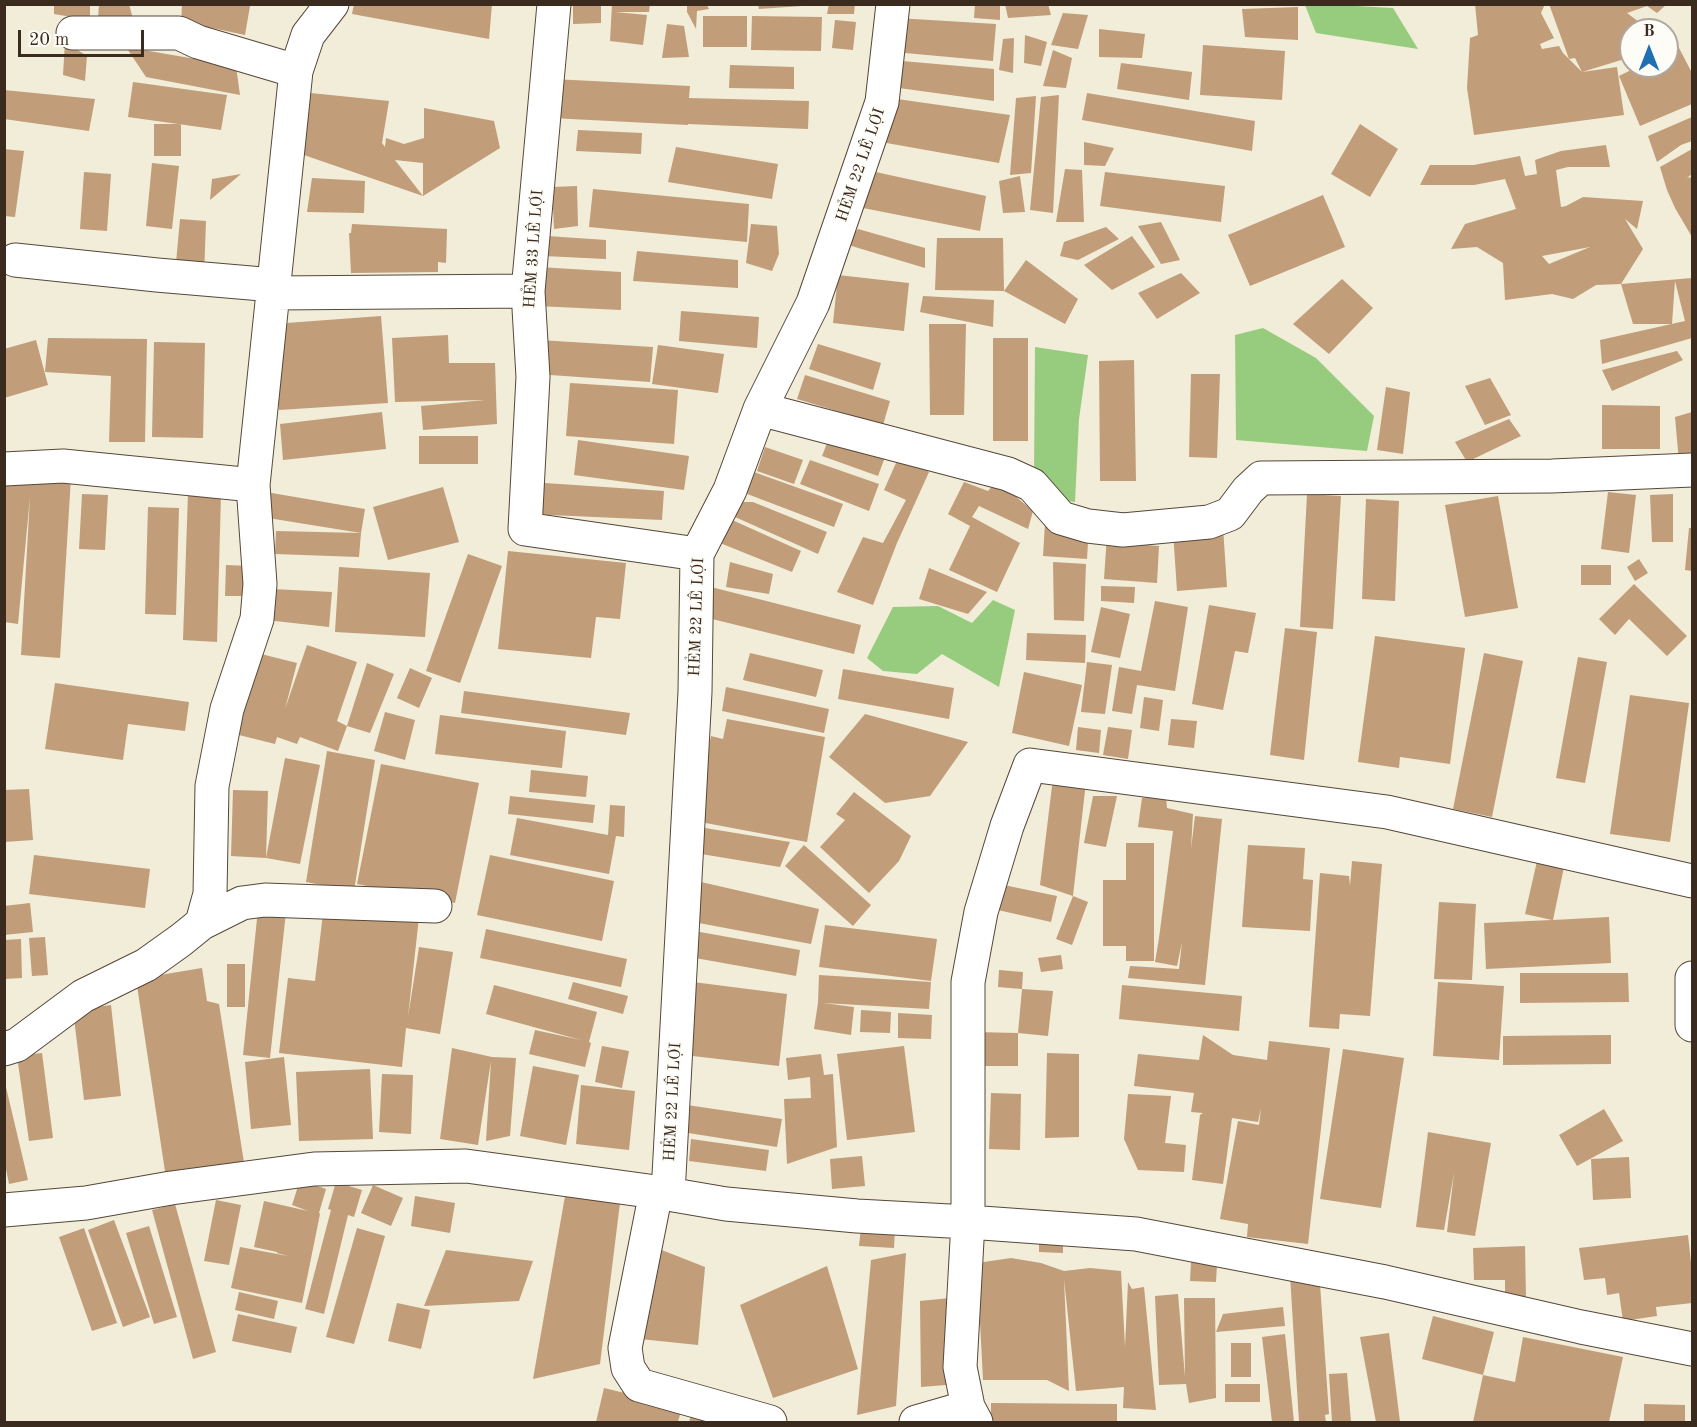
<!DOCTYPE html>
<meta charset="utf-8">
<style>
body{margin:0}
#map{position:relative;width:1697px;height:1427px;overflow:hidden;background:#f1edd8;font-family:"Old Standard TT",serif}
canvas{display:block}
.frame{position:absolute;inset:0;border:6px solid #3b2a1e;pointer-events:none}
.north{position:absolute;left:1619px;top:18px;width:60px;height:60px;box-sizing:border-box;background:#fdfcf7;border:2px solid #afa8a0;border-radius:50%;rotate:0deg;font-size:16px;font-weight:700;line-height:24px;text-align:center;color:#3b2a1e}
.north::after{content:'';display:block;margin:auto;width:21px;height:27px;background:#1f6fb2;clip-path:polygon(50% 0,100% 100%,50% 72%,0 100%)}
.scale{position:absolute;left:18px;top:30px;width:126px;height:27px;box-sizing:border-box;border:3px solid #3b2a1e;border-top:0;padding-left:8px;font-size:18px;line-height:21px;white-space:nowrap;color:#3b2a1e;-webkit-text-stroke:4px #fdfcf7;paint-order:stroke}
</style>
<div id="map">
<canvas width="1697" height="1427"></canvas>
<div class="frame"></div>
<div class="north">B</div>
<div class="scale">20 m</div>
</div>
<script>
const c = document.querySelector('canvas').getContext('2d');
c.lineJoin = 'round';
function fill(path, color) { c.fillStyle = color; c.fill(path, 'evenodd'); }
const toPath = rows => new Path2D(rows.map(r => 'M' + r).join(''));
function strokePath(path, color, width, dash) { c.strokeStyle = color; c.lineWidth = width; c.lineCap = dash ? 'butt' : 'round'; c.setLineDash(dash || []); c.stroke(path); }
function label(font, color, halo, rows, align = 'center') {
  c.font = font + ' "Old Standard TT",serif'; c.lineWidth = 4.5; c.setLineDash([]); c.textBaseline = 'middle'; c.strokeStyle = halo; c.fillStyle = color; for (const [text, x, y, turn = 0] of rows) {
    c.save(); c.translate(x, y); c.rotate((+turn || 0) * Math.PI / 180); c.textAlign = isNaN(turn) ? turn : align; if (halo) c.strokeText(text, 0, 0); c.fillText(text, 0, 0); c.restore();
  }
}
const green = toPath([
 [1356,5,1356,6,1393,8,1418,49,1316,33,1305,5],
 [1263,328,1316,358,1374,416,1367,451,1236,440,1235,335],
 [1035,347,1088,355,1079,419,1075,502,1049,499,1034,476],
 [993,600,1015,610,999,687,942,654,917,674,883,671,867,658,893,607,938,606,972,623]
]);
const building = toPath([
 [54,4,90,4,90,20,54,14],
 [99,4,129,4,133,19,98,19],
 [182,4,250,6,245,35,212,28,181,25],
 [354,4,492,4,489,39,352,14],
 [573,4,601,4,601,23,573,24],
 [612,4,650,4,649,12,615,12,647,15,643,45,610,41],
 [829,4,855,4,854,14,827,14],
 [975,4,1000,4,1000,20,974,18],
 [1005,4,1048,4,1051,15,1008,18],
 [1475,4,1545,4,1541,13,1554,38,1540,44,1542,49,1559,46,1563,53,1582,72,1617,67,1624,115,1474,135,1467,88,1470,38,1478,35],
 [1549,4,1667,4,1657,13,1647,6,1627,13,1639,22,1664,30,1631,30,1631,57,1582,72,1575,58,1569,59],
 [687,5,707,5,709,9,697,11,696,29,687,12],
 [758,5,802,5,802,6,759,9],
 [1298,7,1298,40,1245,37,1242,9],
 [1063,13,1088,15,1078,49,1051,45],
 [703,16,747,16,747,47,703,47],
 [752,16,822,17,821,51,751,50],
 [897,18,996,24,993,61,894,52],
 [835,20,856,22,853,50,832,48],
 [667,24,684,26,689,57,662,58],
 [1099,29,1145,34,1142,58,1099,57],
 [1667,32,1679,48,1692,73,1692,104,1640,126,1619,76,1639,66,1667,66],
 [1025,35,1047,42,1041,66,1024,63],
 [1014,38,1013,73,999,70,1003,39],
 [65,42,87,56,85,81,63,75],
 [1203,45,1285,51,1282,100,1200,95],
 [126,47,236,66,240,95,146,77],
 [1053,50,1072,58,1066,88,1043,86],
 [902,61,994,69,994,101,899,88],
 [1121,63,1192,72,1189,100,1117,89],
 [730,65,794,67,794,89,729,88],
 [553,79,690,86,689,98,809,101,808,129,688,124,688,125,551,118],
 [133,82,227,95,221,130,128,117],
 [4,90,95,99,89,131,4,119],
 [301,92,389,101,382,143,385,147,386,138,404,144,424,138,424,108,494,121,500,148,423,196,423,163,395,160,423,196,301,154],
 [1087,93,1255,121,1252,151,1082,120],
 [1059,95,1053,213,1030,210,1041,97],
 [1036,96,1031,173,1010,175,1016,98],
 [890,98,1010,115,999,163,881,142],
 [1692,117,1692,141,1681,145,1657,162,1648,136],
 [154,124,181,124,181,156,154,156],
 [1360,124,1398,149,1370,197,1331,174],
 [578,130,642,133,641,154,576,151],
 [1084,142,1114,148,1105,166,1084,165],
 [1606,145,1610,167,1568,167,1556,170,1561,207,1566,206,1583,197,1643,201,1637,229,1625,219,1643,249,1621,284,1596,285,1573,299,1552,294,1505,300,1503,263,1477,247,1451,249,1465,224,1516,209,1505,179,1474,185,1420,185,1430,165,1474,165,1520,156,1525,176,1537,174,1535,160,1561,151],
 [1590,247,1549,264,1542,256],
 [676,147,778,164,772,199,668,182],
 [4,149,24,151,15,217,4,216],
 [1692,149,1692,174,1687,178,1692,177,1692,237,1675,208,1667,190,1660,167],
 [152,163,179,166,172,229,146,226],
 [1065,169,1082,170,1084,222,1056,222],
 [871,171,986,196,980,231,863,208],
 [84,172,111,174,107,231,80,229],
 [1105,172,1225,186,1221,222,1100,206],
 [241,174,210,200,212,179],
 [1020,176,1025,212,1003,213,999,181],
 [312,178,365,181,364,213,307,212],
 [577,186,578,226,554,229,552,187],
 [593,189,749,204,747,242,589,227],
 [1323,195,1345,247,1250,286,1228,235],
 [180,219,206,221,204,276,175,274],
 [1161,222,1180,260,1161,264,1138,226],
 [352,224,447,229,446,263,438,262,438,272,351,273,349,233,351,233],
 [751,224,777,226,779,254,772,271,746,263],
 [1106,227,1119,239,1078,260,1060,256,1064,242],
 [858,229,925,248,925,268,845,244],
 [547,236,606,240,606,259,544,256],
 [1132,236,1155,267,1112,290,1084,265],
 [937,238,1003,238,1004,291,1026,260,1078,299,1065,324,1004,291,935,290],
 [637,251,738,260,738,288,633,281],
 [539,267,621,272,621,310,537,306],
 [1181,273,1200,293,1157,319,1138,293],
 [838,275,909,283,904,331,833,323],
 [1692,278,1692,338,1602,364,1600,340,1685,321,1675,281,1672,324,1633,324,1621,284],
 [1342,279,1373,308,1329,354,1293,324],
 [923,296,994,300,993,327,920,312],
 [681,311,759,317,757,348,679,341],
 [381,316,388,403,279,410,273,324],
 [929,324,966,324,964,415,930,415],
 [448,335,449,363,495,363,497,424,423,430,421,406,485,400,395,402,392,338],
 [48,338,147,339,145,442,109,442,111,376,45,372],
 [993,338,1028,338,1028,441,993,441],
 [36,340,48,385,4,398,4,349],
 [539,340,653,347,650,382,536,374],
 [154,342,205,343,203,438,152,437],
 [818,344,881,363,873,390,809,369],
 [658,345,724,354,718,393,652,384],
 [1677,351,1683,360,1612,391,1602,370],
 [1134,360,1136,481,1100,481,1099,361],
 [1191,374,1220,374,1217,458,1189,457],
 [805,375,890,401,883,425,797,399],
 [1490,378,1511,415,1485,425,1465,386],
 [570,383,678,390,674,444,566,436],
 [1386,387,1410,392,1403,454,1377,450],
 [1602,405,1660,406,1660,449,1602,449],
 [382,412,386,449,283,460,280,424],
 [1692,412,1692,458,1679,462,1675,417],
 [1509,419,1521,436,1467,462,1455,442],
 [831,433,888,449,878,476,822,456],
 [419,436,478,436,478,464,419,464],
 [578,440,689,456,684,490,574,475],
 [765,447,803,460,794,484,757,471],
 [900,454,929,472,897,543,873,605,837,592,863,537,883,543,906,500,884,490],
 [810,460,879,484,869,511,800,484],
 [751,471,843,504,834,527,742,492],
 [4,472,71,477,60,658,21,655,30,497,18,624,4,622],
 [997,481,1033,511,1028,529,979,506,972,517,1020,543,997,592,949,570,970,526,948,514,964,482,988,491],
 [530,482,664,491,662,520,528,514],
 [443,487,459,542,388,560,373,507],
 [266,492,365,509,361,533,359,557,275,554,276,531,361,533,262,517],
 [1608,492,1636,495,1629,553,1601,549],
 [188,493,221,494,217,642,183,640],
 [82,494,108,495,105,550,79,549],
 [1307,494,1341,496,1333,629,1300,627],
 [1673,494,1673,542,1652,542,1650,495],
 [1498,496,1518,608,1465,617,1445,505],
 [1366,499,1399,501,1395,601,1362,599],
 [742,502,753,502,827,532,818,554,735,517],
 [148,507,179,508,176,615,145,614],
 [730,519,801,551,792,572,720,543],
 [1045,523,1089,526,1087,559,1043,556],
 [1223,527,1227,587,1177,591,1173,531],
 [1689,528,1692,528,1692,571,1685,570],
 [1107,535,1133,544,1159,546,1157,583,1104,579],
 [508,551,626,563,620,619,596,617,591,658,498,649],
 [468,554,502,566,460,683,426,671],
 [1639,559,1648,573,1635,581,1627,567],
 [730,562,773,574,769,594,726,587],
 [1053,562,1086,564,1084,621,1054,620],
 [226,565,249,566,248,596,225,596],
 [1581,565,1611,565,1611,585,1581,585],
 [339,567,430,573,425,637,335,632],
 [929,568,987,592,968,614,919,599],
 [1634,584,1687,636,1667,656,1629,619,1615,635,1599,619],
 [1101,586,1135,587,1134,603,1101,601],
 [711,587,861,625,854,654,704,617],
 [273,589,332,592,329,627,266,620],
 [1155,601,1188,607,1175,691,1137,685,1132,714,1112,711,1119,667,1141,671],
 [1209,605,1256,613,1248,653,1235,651,1223,710,1192,704],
 [1101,607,1130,614,1120,658,1091,652],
 [1285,628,1317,632,1304,760,1270,755],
 [1027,633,1086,635,1085,663,1026,660],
 [1375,636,1465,648,1450,764,1400,757,1399,768,1358,762],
 [307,645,357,662,337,721,347,726,338,751,300,737,297,744,277,737,275,744,227,732,249,651,297,663,285,709],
 [750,653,823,670,816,697,743,680],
 [1484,653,1523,661,1492,817,1453,809],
 [1578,657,1607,662,1585,783,1556,778],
 [1087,662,1112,665,1105,714,1081,712],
 [367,663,394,674,370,733,347,726],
 [410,668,432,678,419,708,397,698],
 [843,669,954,688,949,719,838,699],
 [1024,672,1082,685,1069,746,1012,733],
 [55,683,189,702,185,731,128,724,123,760,45,749],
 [726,687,829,709,824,733,722,711],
 [464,691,630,713,626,735,461,713],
 [1630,695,1689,703,1670,842,1610,834],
 [1144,697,1163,700,1159,731,1140,728],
 [385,712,415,720,405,760,374,751],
 [865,714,968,742,930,796,885,803,829,757],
 [440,715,566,731,562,768,435,754],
 [727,719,825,737,807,842,695,821,711,736,723,739],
 [1171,719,1197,721,1194,748,1168,745],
 [1078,727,1101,730,1099,753,1076,750],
 [1108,727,1132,730,1128,759,1103,755],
 [327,751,375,760,354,891,306,882],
 [285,758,320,765,300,864,266,858,231,856,233,790,268,791,266,858],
 [381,764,479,783,455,903,357,884],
 [531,770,588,776,586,797,529,792],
 [1053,778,1086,782,1073,896,1040,885],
 [29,789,33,840,4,842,4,790],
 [854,792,911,836,899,861,869,893,820,847,845,820,836,814],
 [510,796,595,805,593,823,508,814],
 [1093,796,1117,796,1106,847,1084,843],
 [1166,796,1167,808,1193,814,1191,849,1195,816,1222,819,1205,985,1128,978,1130,966,1179,969,1182,942,1177,966,1155,962,1159,938,1173,831,1138,827,1142,798],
 [610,805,625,806,624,837,616,836,609,874,510,855,517,818,608,835],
 [693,826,790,842,780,867,689,852],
 [1126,843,1154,843,1154,961,1126,961,1126,946,1103,946,1103,880,1126,880],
 [804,845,871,905,853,926,785,866],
 [1248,845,1305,848,1303,879,1313,880,1310,931,1242,927],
 [34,855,150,869,145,908,29,894],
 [490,855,614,881,602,941,477,915],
 [1352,861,1382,864,1370,1016,1340,1014,1339,1029,1309,1027,1320,873,1349,876,1350,886],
 [1537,861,1564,867,1553,920,1609,917,1611,963,1486,969,1484,923,1552,920,1525,914],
 [701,882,819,909,811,944,688,921],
 [994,883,1057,896,1051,922,989,908],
 [1073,896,1088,902,1072,945,1056,939],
 [1439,902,1476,904,1472,980,1434,979],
 [30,903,33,932,4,935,4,906],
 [324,905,419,917,408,1017,419,947,453,952,440,1034,406,1028,402,1067,279,1053,288,978,315,981],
 [258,909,286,912,270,1058,243,1055],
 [825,925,937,939,931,981,819,967],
 [486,929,627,959,621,987,480,958],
 [689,930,800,950,796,976,684,956],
 [45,937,48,975,32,976,29,938],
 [21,939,22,978,4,979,4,940],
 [1061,955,1063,969,1041,972,1038,958],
 [227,964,245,964,245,1007,227,1007],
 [202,968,207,1001,219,1004,245,1169,166,1178,136,979],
 [999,970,1023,972,1022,989,998,987],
 [1520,973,1628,973,1629,1002,1520,1003],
 [819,975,931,982,929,1009,823,1003,854,1007,851,1035,814,1029,818,1003],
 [573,982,628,996,623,1014,568,999],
 [693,982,787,994,779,1066,684,1055],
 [1438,982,1504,986,1499,1060,1433,1056],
 [494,985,597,1012,589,1042,591,1043,585,1067,529,1054,535,1030,581,1040,486,1014],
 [1122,985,1242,996,1239,1031,1119,1019],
 [1022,989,1053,991,1048,1036,1018,1033],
 [111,1005,121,1096,84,1100,73,1010],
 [861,1010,891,1012,890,1033,860,1032],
 [898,1013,932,1015,931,1039,898,1038],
 [974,1032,1018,1033,1018,1066,974,1066],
 [1203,1035,1233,1055,1267,1060,1269,1041,1330,1048,1308,1244,1247,1237,1248,1224,1220,1219,1238,1121,1259,1125,1261,1108,1258,1122,1232,1118,1223,1184,1192,1180,1200,1115,1203,1113,1191,1112,1194,1093,1134,1086,1138,1054,1199,1060],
 [1611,1035,1611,1064,1503,1065,1503,1036],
 [602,1046,629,1051,622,1088,595,1082],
 [904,1046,915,1132,847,1140,837,1054],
 [452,1048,492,1057,516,1058,510,1136,486,1141,491,1061,478,1145,440,1139],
 [1343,1049,1404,1058,1381,1208,1320,1199],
 [42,1053,53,1138,29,1141,17,1056],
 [1047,1053,1079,1054,1079,1137,1045,1138],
 [821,1054,824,1075,833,1074,837,1147,787,1164,784,1099,811,1098,810,1077,788,1080,786,1058],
 [284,1057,291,1125,251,1129,245,1062],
 [533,1066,579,1075,566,1145,520,1136],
 [370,1069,373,1139,299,1141,296,1072],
 [382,1074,413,1075,411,1134,379,1132],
 [5,1083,28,1180,9,1184,5,1164],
 [581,1085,635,1091,629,1150,576,1144],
 [991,1093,1021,1094,1020,1150,989,1149],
 [1128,1094,1171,1096,1165,1143,1186,1145,1184,1172,1138,1170,1124,1139],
 [687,1105,782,1119,777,1147,682,1132],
 [1604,1109,1623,1141,1577,1166,1559,1135],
 [1428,1132,1491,1143,1475,1236,1447,1232,1454,1173,1444,1230,1416,1227],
 [691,1139,769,1150,766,1171,689,1161],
 [862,1156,865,1186,832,1189,830,1159],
 [1629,1157,1631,1198,1593,1200,1591,1159],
 [300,1180,326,1189,319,1213,320,1214,302,1303,231,1288,240,1247,288,1256,277,1253,277,1252,254,1247,264,1201,308,1211,292,1205],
 [336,1182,362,1190,354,1217,348,1215,324,1314,305,1309,331,1210,328,1209],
 [373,1185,403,1198,391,1226,361,1213],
 [415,1196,455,1203,450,1233,411,1226],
 [565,1196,620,1203,600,1364,533,1379],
 [216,1200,241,1205,229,1265,204,1261],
 [175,1204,216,1352,193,1359,152,1210],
 [114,1220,150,1317,123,1327,88,1230],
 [149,1226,177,1317,154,1324,126,1233],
 [861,1227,895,1229,894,1248,859,1246],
 [84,1228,117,1323,92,1331,59,1237],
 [357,1228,385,1236,354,1344,326,1337],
 [1039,1232,1063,1232,1063,1253,1039,1252],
 [1688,1235,1692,1272,1692,1303,1656,1307,1657,1316,1623,1321,1619,1293,1607,1295,1605,1278,1584,1280,1579,1248],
 [649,1245,705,1267,698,1345,640,1339],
 [1525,1246,1526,1298,1505,1298,1505,1280,1474,1280,1473,1248],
 [446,1250,533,1261,519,1301,424,1306],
 [906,1253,896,1406,857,1415,871,1260],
 [1011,1258,1041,1263,1064,1271,1090,1268,1121,1271,1125,1347,1128,1282,1132,1289,1144,1287,1156,1410,1123,1408,1124,1387,1076,1391,1064,1279,1069,1391,1047,1380,983,1380,977,1263],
 [1191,1262,1217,1264,1216,1282,1190,1281],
 [827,1266,858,1369,773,1398,740,1305],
 [1290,1275,1320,1284,1329,1414,1325,1415,1326,1422,1299,1422],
 [239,1292,278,1301,274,1319,235,1310],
 [1178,1294,1185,1377,1184,1298,1215,1298,1216,1398,1189,1403,1186,1384,1159,1385,1155,1296],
 [950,1298,958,1384,921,1387,920,1301],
 [397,1303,430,1310,421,1349,388,1341],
 [1283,1307,1285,1326,1216,1332,1223,1314],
 [238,1314,297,1327,291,1353,232,1341],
 [1433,1316,1494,1332,1483,1375,1422,1359],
 [1389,1333,1400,1422,1376,1422,1360,1337],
 [1285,1334,1294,1422,1272,1422,1262,1337],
 [1523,1337,1623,1357,1609,1422,1473,1422,1483,1375,1515,1382],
 [1231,1343,1251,1343,1251,1377,1231,1377],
 [1347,1373,1351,1422,1332,1422,1329,1374],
 [1225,1384,1260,1384,1260,1402,1225,1402],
 [604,1388,682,1407,678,1422,596,1422],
 [991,1403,1117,1404,1117,1422,991,1422],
 [1644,1404,1685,1405,1685,1422,1644,1422],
 [693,1409,747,1422,689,1422]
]);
const minor = toPath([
 [554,4,528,291,533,377,525,529,697,554],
 [73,33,179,33,198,42,296,71],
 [15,260,157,275,274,285],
 [273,293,528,291],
 [760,409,1008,474,1032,485,1061,518,1088,526,1123,530,1209,522,1230,514,1248,490,1261,478,1552,476,1692,470],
 [4,469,63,466,253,485],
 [202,923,242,903,265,900,435,906],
 [1692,978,1692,1025],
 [4,1049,17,1045,83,996,146,965,181,940,202,923,210,894,212,786,227,709,257,619,260,584,253,485,296,71,308,35,332,4],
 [656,1192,625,1348,628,1368,639,1385,770,1422],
 [668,1194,695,692,697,554,730,490,760,409,813,303,882,102,893,4],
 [4,1210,86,1203,171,1188,314,1169,466,1166,656,1192,726,1204,857,1216,968,1222,1136,1234,1385,1282,1581,1327,1692,1349],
 [916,1422,968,1407],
 [976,1422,968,1407,960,1367,968,1222,968,982,981,912,1007,826,1030,765,1387,812,1692,881]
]);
const streetNames = [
 ["HẺM 22 LÊ LỢI",861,165,-71],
 ["HẺM 33 LÊ LỢI",534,249,-86],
 ["HẺM 22 LÊ LỢI",697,617,-88],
 ["HẺM 22 LÊ LỢI",673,1102,-87]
];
fill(green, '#97cc7e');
fill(building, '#c19d79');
strokePath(minor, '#56473a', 35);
strokePath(minor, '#fff', 33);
label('16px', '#3b2a1e', '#fdfcf7', streetNames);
</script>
